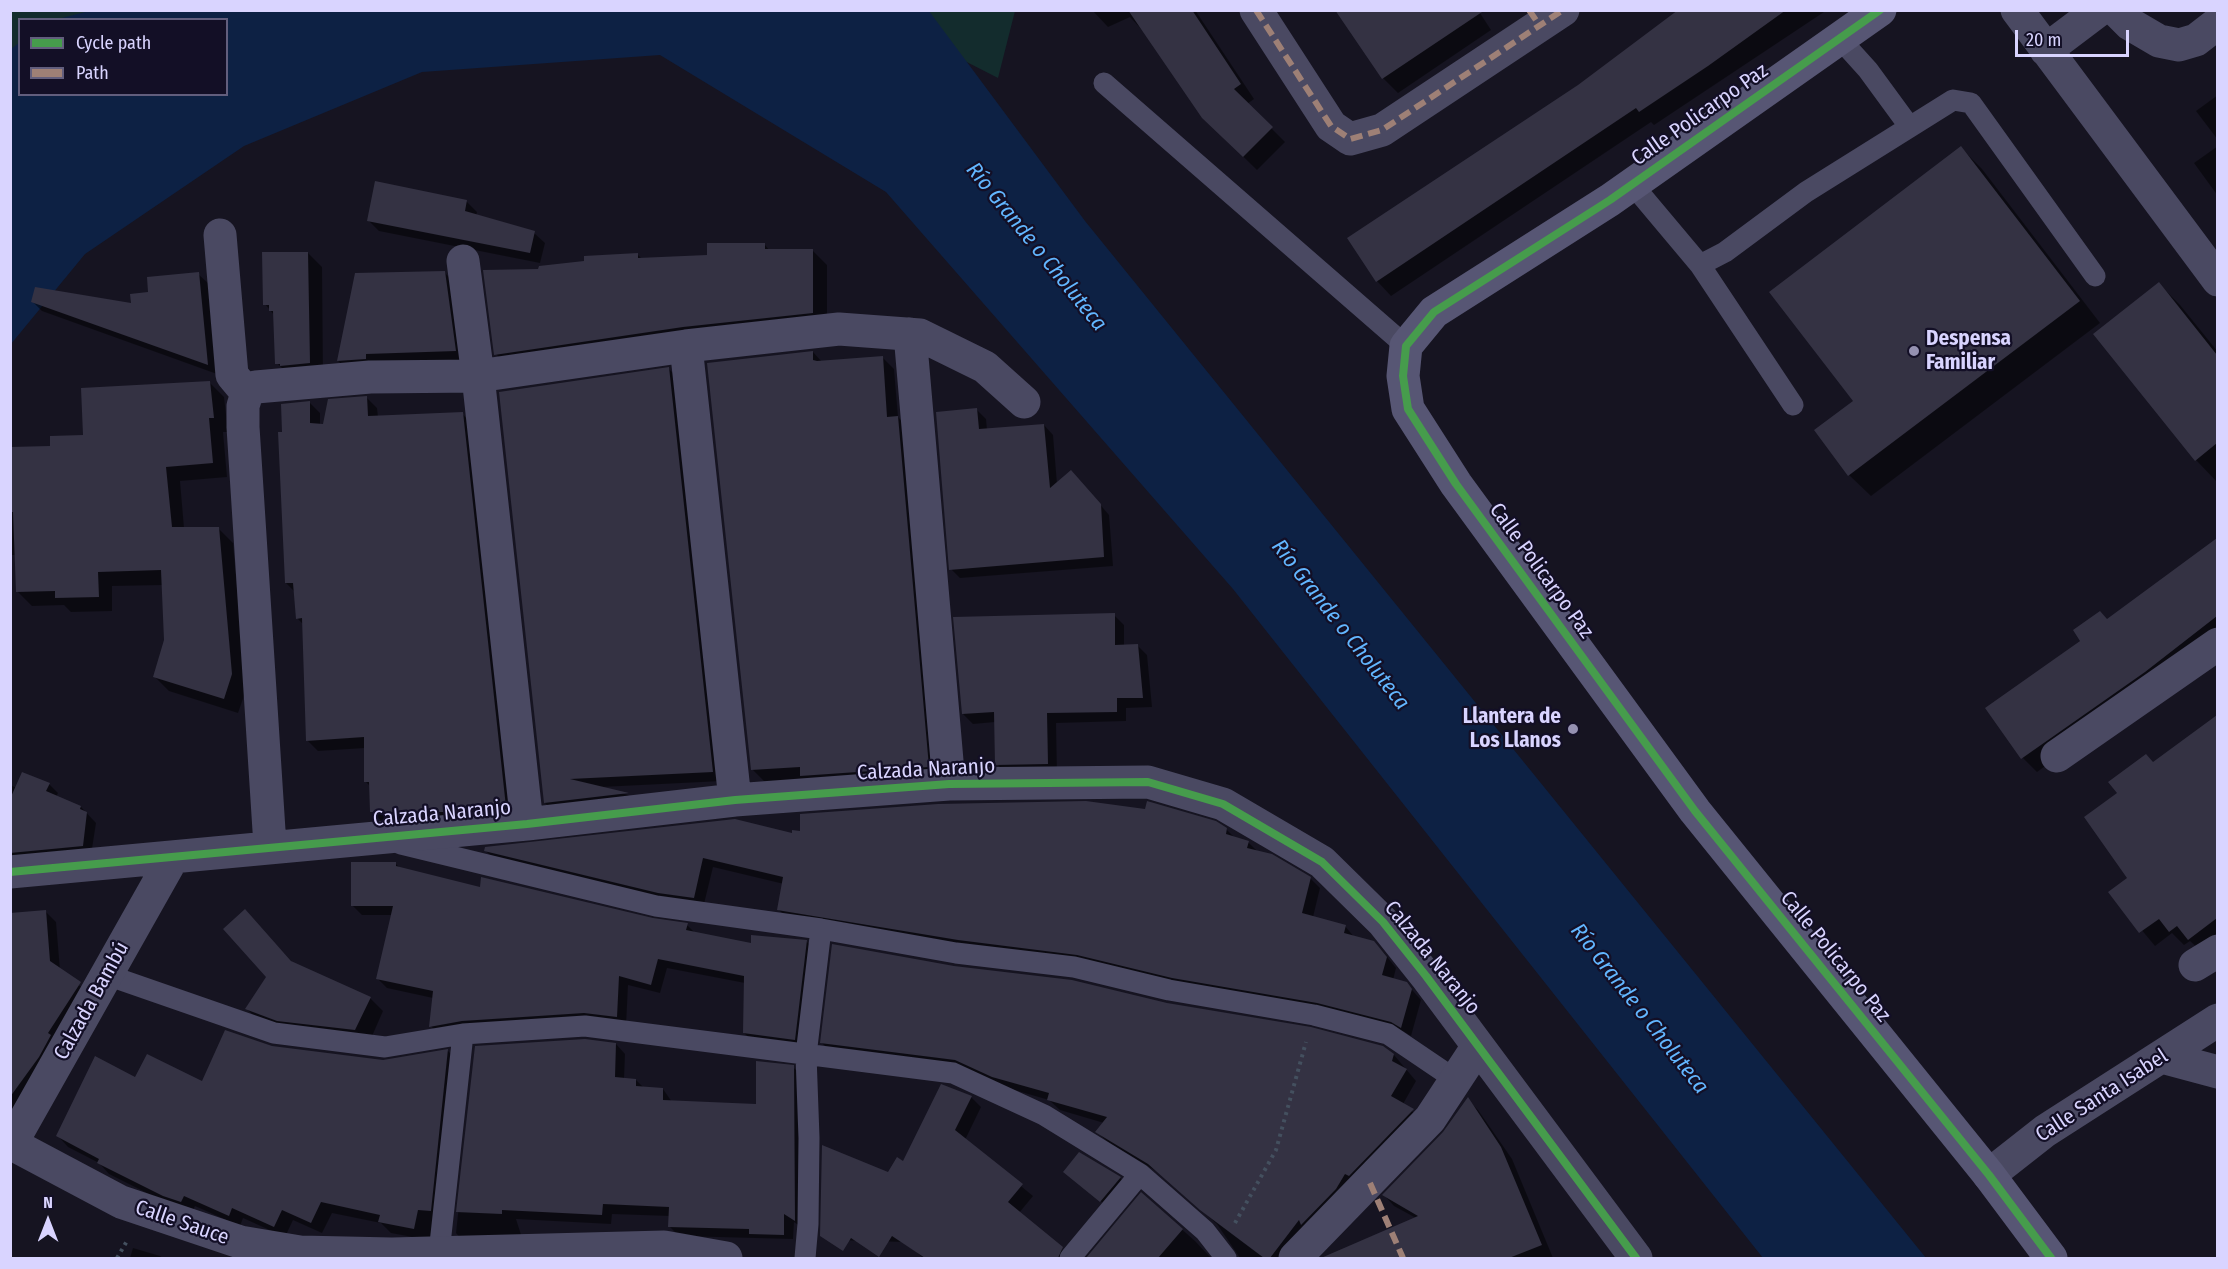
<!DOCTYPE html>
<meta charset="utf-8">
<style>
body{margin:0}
#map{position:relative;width:2228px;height:1269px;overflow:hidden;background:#161421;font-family:"Fira Sans Condensed",sans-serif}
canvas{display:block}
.frame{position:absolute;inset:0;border:12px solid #d9d4ff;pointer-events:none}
.legend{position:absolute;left:18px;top:18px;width:210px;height:78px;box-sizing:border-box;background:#130f26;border:2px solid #625e7d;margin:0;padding:8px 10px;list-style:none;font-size:18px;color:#d9d4ff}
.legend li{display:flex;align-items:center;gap:12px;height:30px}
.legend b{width:30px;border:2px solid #625e7d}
.north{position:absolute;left:18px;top:1191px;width:60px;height:60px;-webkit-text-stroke:4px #130f26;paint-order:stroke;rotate:0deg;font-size:16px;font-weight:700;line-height:24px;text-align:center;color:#d9d4ff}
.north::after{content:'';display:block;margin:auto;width:21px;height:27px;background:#d9d4ff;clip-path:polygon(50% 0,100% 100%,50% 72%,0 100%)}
.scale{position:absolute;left:2015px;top:30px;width:114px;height:27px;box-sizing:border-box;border:3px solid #d9d4ff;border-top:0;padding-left:8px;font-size:18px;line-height:21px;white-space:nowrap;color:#d9d4ff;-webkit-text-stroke:4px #130f26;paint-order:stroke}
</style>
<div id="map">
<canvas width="2228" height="1269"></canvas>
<div class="frame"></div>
<ul class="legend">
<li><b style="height:8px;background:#469c4c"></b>Cycle path</li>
<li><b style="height:8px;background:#9e8076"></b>Path</li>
</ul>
<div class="north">N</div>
<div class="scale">20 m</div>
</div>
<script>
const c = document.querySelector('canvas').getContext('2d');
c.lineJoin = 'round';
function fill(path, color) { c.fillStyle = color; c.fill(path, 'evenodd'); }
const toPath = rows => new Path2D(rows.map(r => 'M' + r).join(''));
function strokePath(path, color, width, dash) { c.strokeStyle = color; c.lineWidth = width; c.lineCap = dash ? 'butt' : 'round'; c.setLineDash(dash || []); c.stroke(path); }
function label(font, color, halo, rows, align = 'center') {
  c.font = font + ' "Fira Sans Condensed",sans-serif'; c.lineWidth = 4.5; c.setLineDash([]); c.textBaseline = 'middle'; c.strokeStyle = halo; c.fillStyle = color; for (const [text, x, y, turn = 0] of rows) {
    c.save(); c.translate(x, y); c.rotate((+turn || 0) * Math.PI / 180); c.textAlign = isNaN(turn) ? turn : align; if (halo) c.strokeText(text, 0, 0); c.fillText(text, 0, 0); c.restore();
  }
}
const green = toPath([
 [10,11,113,11,93,19,20,20,19,52,11,57],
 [867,11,1015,11,998,78]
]);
const water = toPath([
 [93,10,929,11,1085,221,1926,1258,1763,1258,1233,589,886,192,660,55,422,72,244,146,85,254,11,344,11,49,19,43,20,94,226,94,226,20,58,19]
]);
const shadow = toPath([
 [1092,10,1195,10,1254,99,1247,104,1285,142,1257,170,1218,132,1143,31,1130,17,1108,27],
 [1337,10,1478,10,1491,30,1398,93,1383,78],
 [1687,10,1827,10,1654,125,1651,122,1391,296,1377,281,1349,238,1579,86],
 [2218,95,2218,140,2196,111],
 [2218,146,2218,196,2194,163],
 [1961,148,1982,169,2100,323,1871,496,1849,475,1855,402],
 [467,202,477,212,476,216,534,233,545,243,540,263,379,231,368,220],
 [765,245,770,251,813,251,827,265,827,327,510,368,496,354,540,271,638,255,642,259,708,257],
 [308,253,322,267,323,377,291,377,277,363,274,315,265,304],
 [445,273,458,286,468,364,351,373,338,361],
 [198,274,208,283,217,374,42,311,33,302,132,305,150,293],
 [2159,284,2180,305,2218,352,2217,482,2196,460,2095,334],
 [813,352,822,362,882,357,894,369,898,417,910,429,940,778,764,781,752,769],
 [669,369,679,379,722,781,601,787,628,795,636,803,555,812,545,803],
 [209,382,224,397,228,432,223,432,227,477,180,481,184,528,218,528,233,543,246,690,238,713,169,691,155,677,166,640,164,585,112,586,112,611,71,612,64,605,32,606,17,591,16,555,10,555,10,449,51,448,84,436],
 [367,398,377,408,378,417,462,414,473,424,516,817,382,822,372,811,371,787,366,782,365,748,318,751,307,740,303,624,297,618,295,592,286,583,284,434,310,403,320,413,320,425,324,426],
 [977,410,986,419,987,430,1044,425,1053,435,1057,484,1080,481,1109,515,1113,566,960,578,951,569],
 [2218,540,2218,641,2037,772,2023,758,1987,709],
 [1114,615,1124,625,1124,646,1137,645,1147,655,1152,707,1126,708,1126,721,1056,723,1057,774,1007,774,997,764,995,722,973,724,963,714],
 [2213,720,2218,725,2218,942,2203,953,2190,941,2184,945,2172,933,2155,946,2110,892,2130,879,2119,794,2154,763],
 [49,784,58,793,56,797,81,807,96,823,91,855,10,861,10,785,17,788],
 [1226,829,1235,838,1248,842,1258,852,1310,878,1320,888,1313,917,1345,926,1355,938,1373,942,1384,953,1396,968,1393,980,1406,983,1421,1000,1411,1036,1403,1031,1328,1012,789,920,779,910,784,884,713,867,703,908,496,861,486,851,793,835],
 [395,863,401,869,481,889,687,925,695,933,753,945,806,941,816,951,804,1049,754,1042,744,1033,745,983,667,968,660,993,628,985,626,1026,440,1036,431,1026,433,998,387,988,377,978,392,915,362,915,352,905],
 [45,911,56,922,60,970,91,995,10,1112,10,914],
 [245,911,293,963,370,998,383,1011,369,1043,260,1022,247,1009,268,977],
 [1167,1004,1394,1055,1416,1081,1403,1104,1423,1120,1290,1258,1240,1258,1217,1224,1161,1174,1108,1142,1097,1132,1104,1123,1060,1110,1049,1100,1004,1087,832,1053,822,1043],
 [616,1044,625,1054,624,1079,636,1080,644,1088,663,1089,672,1102,757,1106,793,1067,803,1077,804,1229,794,1222,793,1239,679,1236,670,1227,670,1216,612,1214,611,1224,516,1219,523,1241,465,1243,456,1233,476,1047],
 [272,1047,383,1061,448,1051,459,1062,439,1242,391,1233,381,1223,332,1213,322,1233,293,1220,285,1237,243,1218,240,1226,195,1206,192,1212,175,1207,109,1174,99,1163,68,1147,58,1136,136,1079,203,1083],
 [971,1097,981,1107,965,1140,1033,1196,1019,1213,1072,1258,923,1258,906,1242,832,1240,889,1174,904,1163],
 [1468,1100,1478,1110,1512,1159,1553,1258,1325,1258,1416,1218,1394,1206,1384,1195,1445,1133],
 [1072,1178,1120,1178,1127,1185,1108,1207],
 [1142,1194,1195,1241,1211,1258,1088,1258],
 [133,1248,160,1256,163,1258,130,1258]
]);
const building = toPath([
 [1128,10,1192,10,1241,84,1234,89,1273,127,1243,157,1202,118],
 [1335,10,1485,10,1382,79],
 [1678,10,1786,10,1708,66,1639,112,1636,108,1376,282,1347,238,1578,85],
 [1961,146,2080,301,1848,476,1814,430,1853,401,1769,292],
 [375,181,467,200,465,211,535,231,530,253,367,221],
 [707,243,765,243,765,249,813,249,813,313,683,327,494,355,483,270,538,269,539,266,584,261,584,256,638,253,638,258,707,255],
 [262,252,308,252,310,363,280,366,280,364,275,364,273,311,269,311,269,305,263,305],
 [445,271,456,351,366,354,366,359,337,361,355,273],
 [199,272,208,365,31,302,35,287,131,303,130,294,148,292,147,277],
 [2159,282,2217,355,2217,443,2195,461,2093,334],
 [813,351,813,360,817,361,883,356,887,417,898,416,929,767,800,776,800,767,751,770,707,363],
 [669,367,713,772,570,779,629,793,544,803,499,392],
 [210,381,214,418,209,418,213,463,166,467,172,527,219,527,232,674,224,699,153,677,164,640,161,570,98,572,99,597,55,598,55,591,16,592,13,512,10,512,10,447,50,446,50,436,83,435,81,388],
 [367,396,368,416,463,412,506,807,459,812,370,812,369,782,364,782,364,737,306,741,302,618,296,619,293,583,285,583,278,432,282,432,281,404,310,401,310,423,323,424,328,399],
 [977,408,979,429,1044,424,1050,488,1071,470,1101,504,1104,557,949,570,936,412],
 [2217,538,2217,616,2145,672,2021,759,1985,708,2080,641,2073,630,2100,611,2107,619],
 [1115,613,1115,645,1138,644,1143,698,1117,698,1117,712,1047,713,1048,764,995,765,994,712,962,714,953,617],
 [2217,715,2217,918,2188,940,2177,926,2169,932,2159,919,2139,933,2108,892,2127,878,2084,817,2117,793,2108,782,2146,754,2153,762],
 [22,772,50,783,46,791,81,806,80,809,87,812,83,846,10,853,10,799],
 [1086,801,1145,809,1147,801,1216,821,1227,828,1226,834,1249,841,1247,848,1272,854,1311,877,1302,913,1346,925,1344,933,1374,941,1387,957,1382,975,1407,982,1412,989,1401,1028,1391,1022,1317,1003,1172,978,1077,955,958,940,777,910,783,877,703,858,694,898,658,893,484,851,485,847,735,819,792,833,792,830,800,831,800,814,938,804],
 [351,862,396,862,396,866,480,887,481,877,653,918,688,923,686,930,751,943,751,935,807,940,795,1040,743,1033,744,976,658,959,651,985,619,976,617,1017,584,1013,462,1021,429,1027,433,991,376,979,393,906,351,906],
 [245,909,291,961,371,997,355,1030,277,1021,245,1009,266,977,223,929],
 [46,910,50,961,81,982,48,1033,51,1035,39,1057,10,1097,10,913],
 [832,944,954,966,1072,980,1167,1003,1311,1027,1383,1046,1394,1054,1392,1061,1407,1069,1391,1096,1414,1109,1349,1176,1345,1174,1336,1189,1301,1225,1299,1220,1270,1258,1264,1258,1200,1210,1148,1164,1095,1132,1107,1117,1047,1100,1049,1093,992,1077,955,1060,820,1043],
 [225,1030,272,1046,383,1060,448,1049,431,1211,418,1210,414,1229,378,1222,380,1215,321,1202,311,1223,282,1210,274,1227,232,1208,229,1216,184,1196,181,1202,163,1196,97,1163,99,1159,56,1136,95,1056,135,1077,147,1054,202,1081],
 [585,1039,616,1043,615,1077,636,1079,636,1086,663,1088,663,1100,756,1104,756,1061,794,1065,795,1221,784,1214,784,1235,749,1234,749,1229,668,1227,669,1207,603,1204,602,1215,502,1210,502,1214,456,1212,475,1046],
 [941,1084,972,1096,955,1130,1023,1184,1008,1202,1063,1247,1058,1258,925,1258,892,1236,879,1257,851,1238,843,1251,820,1236,822,1145,888,1172,897,1157,903,1161],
 [1468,1097,1501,1147,1542,1245,1509,1258,1321,1258,1418,1216,1382,1195,1443,1132],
 [1079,1152,1121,1177,1100,1202,1063,1172],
 [1141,1192,1183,1229,1158,1258,1086,1258]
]);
const path = toPath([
 [1235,1223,1276,1150,1306,1042],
 [117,1258,127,1241]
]);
const lane = toPath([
 [1840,39,1868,70,1909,126],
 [1104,83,1406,346],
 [1632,184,1700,265,1793,405],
 [1700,265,1725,252,1806,192,1953,100,1971,103,2095,276],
 [401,844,656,906,821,929,956,953,1074,967,1169,990,1314,1015,1388,1034,1456,1080],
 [107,975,274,1033,385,1047,463,1034],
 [441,1258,439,1253,463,1034,585,1026,953,1073,1044,1115,1140,1174,1205,1231,1226,1258],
 [805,1258,808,1224,809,1138,806,1055,821,929],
 [1070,1258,1140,1174]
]);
const street = toPath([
 [1256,10,1331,126,1350,139,1382,130,1563,10],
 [2017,10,2218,280],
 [2116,10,2130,24,2159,41,2179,45,2196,40,2218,23],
 [2046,50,2099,10],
 [220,235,232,375,247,393],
 [463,261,478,376,527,824],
 [910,334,949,784],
 [686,346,735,800],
 [2057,756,2218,644],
 [270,846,243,427,243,406,247,393,256,387,370,377,478,376,686,346,839,329,920,335,985,367,1024,402],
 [10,872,527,824,735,800,949,784,1148,782,1223,804,1322,862,1383,922,1426,976,1636,1258],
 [2195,965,2218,951],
 [2162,1057,2218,1072],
 [10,1143,121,1202,240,1242,300,1252,392,1254,664,1247,726,1258],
 [10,1146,173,857],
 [1989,1175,2045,1131,2218,1020],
 [1295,1258,1430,1119,1478,1046]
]);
const secondary = toPath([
 [1880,10,1610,200,1434,312,1406,346,1403,376,1408,409,1456,484,1695,811,1989,1175,2051,1258]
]);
const quiet = toPath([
 [1256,10,1331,126,1350,139,1382,130,1563,10],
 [1529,10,1540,26],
 [1370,1183,1403,1258]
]);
const cycleway = toPath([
 [1880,10,1610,200,1434,312,1406,346,1403,376,1408,409,1456,484,1695,811,1989,1175,2051,1258],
 [10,872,527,824,735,800,949,784,1148,782,1223,804,1322,862,1383,922,1426,976,1636,1258]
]);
const markers = [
 [1914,351,6,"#9591b1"],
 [1573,729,6,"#9591b1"]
];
const streetNames = [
 ["Calle Policarpo Paz",1700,115,-35],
 ["Calle Policarpo Paz",1541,571,54],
 ["Calzada Naranjo",926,770,-3],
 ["Calzada Naranjo",442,814,-5],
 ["Calle Policarpo Paz",1835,957,51],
 ["Calzada Naranjo",1432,958,51],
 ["Calzada Bambú",92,1001,-61],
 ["Calle Santa Isabel",2102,1096,-33],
 ["Calle Sauce",182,1223,19]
];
const poiNames = [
 ["Despensa",1926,339],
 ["Familiar",1926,363],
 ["Llantera de",1561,717,"right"],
 ["Los Llanos",1561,741,"right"]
];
const waterNames = [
 ["Río Grande o Choluteca",1036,247,51],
 ["Río Grande o Choluteca",1340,625,52],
 ["Río Grande o Choluteca",1639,1009,52]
];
fill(green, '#132c2d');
fill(water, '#0d2144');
fill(shadow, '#0007');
fill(building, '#343243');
strokePath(path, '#44505f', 4, [3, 4.5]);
strokePath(lane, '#4a4962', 21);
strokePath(street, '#4a4962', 33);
strokePath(secondary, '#575674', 33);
strokePath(quiet, '#9e8076', 6, [12, 6]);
strokePath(cycleway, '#469c4c', 8);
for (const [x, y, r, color] of markers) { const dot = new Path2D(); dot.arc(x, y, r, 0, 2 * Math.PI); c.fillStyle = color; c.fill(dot); strokePath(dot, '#130f26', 2); }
label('21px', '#d9d4ff', '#130f26', streetNames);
label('bold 21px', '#d9d4ff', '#130f26', poiNames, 'left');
label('italic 22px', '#62b6ff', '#130f26', waterNames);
</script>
